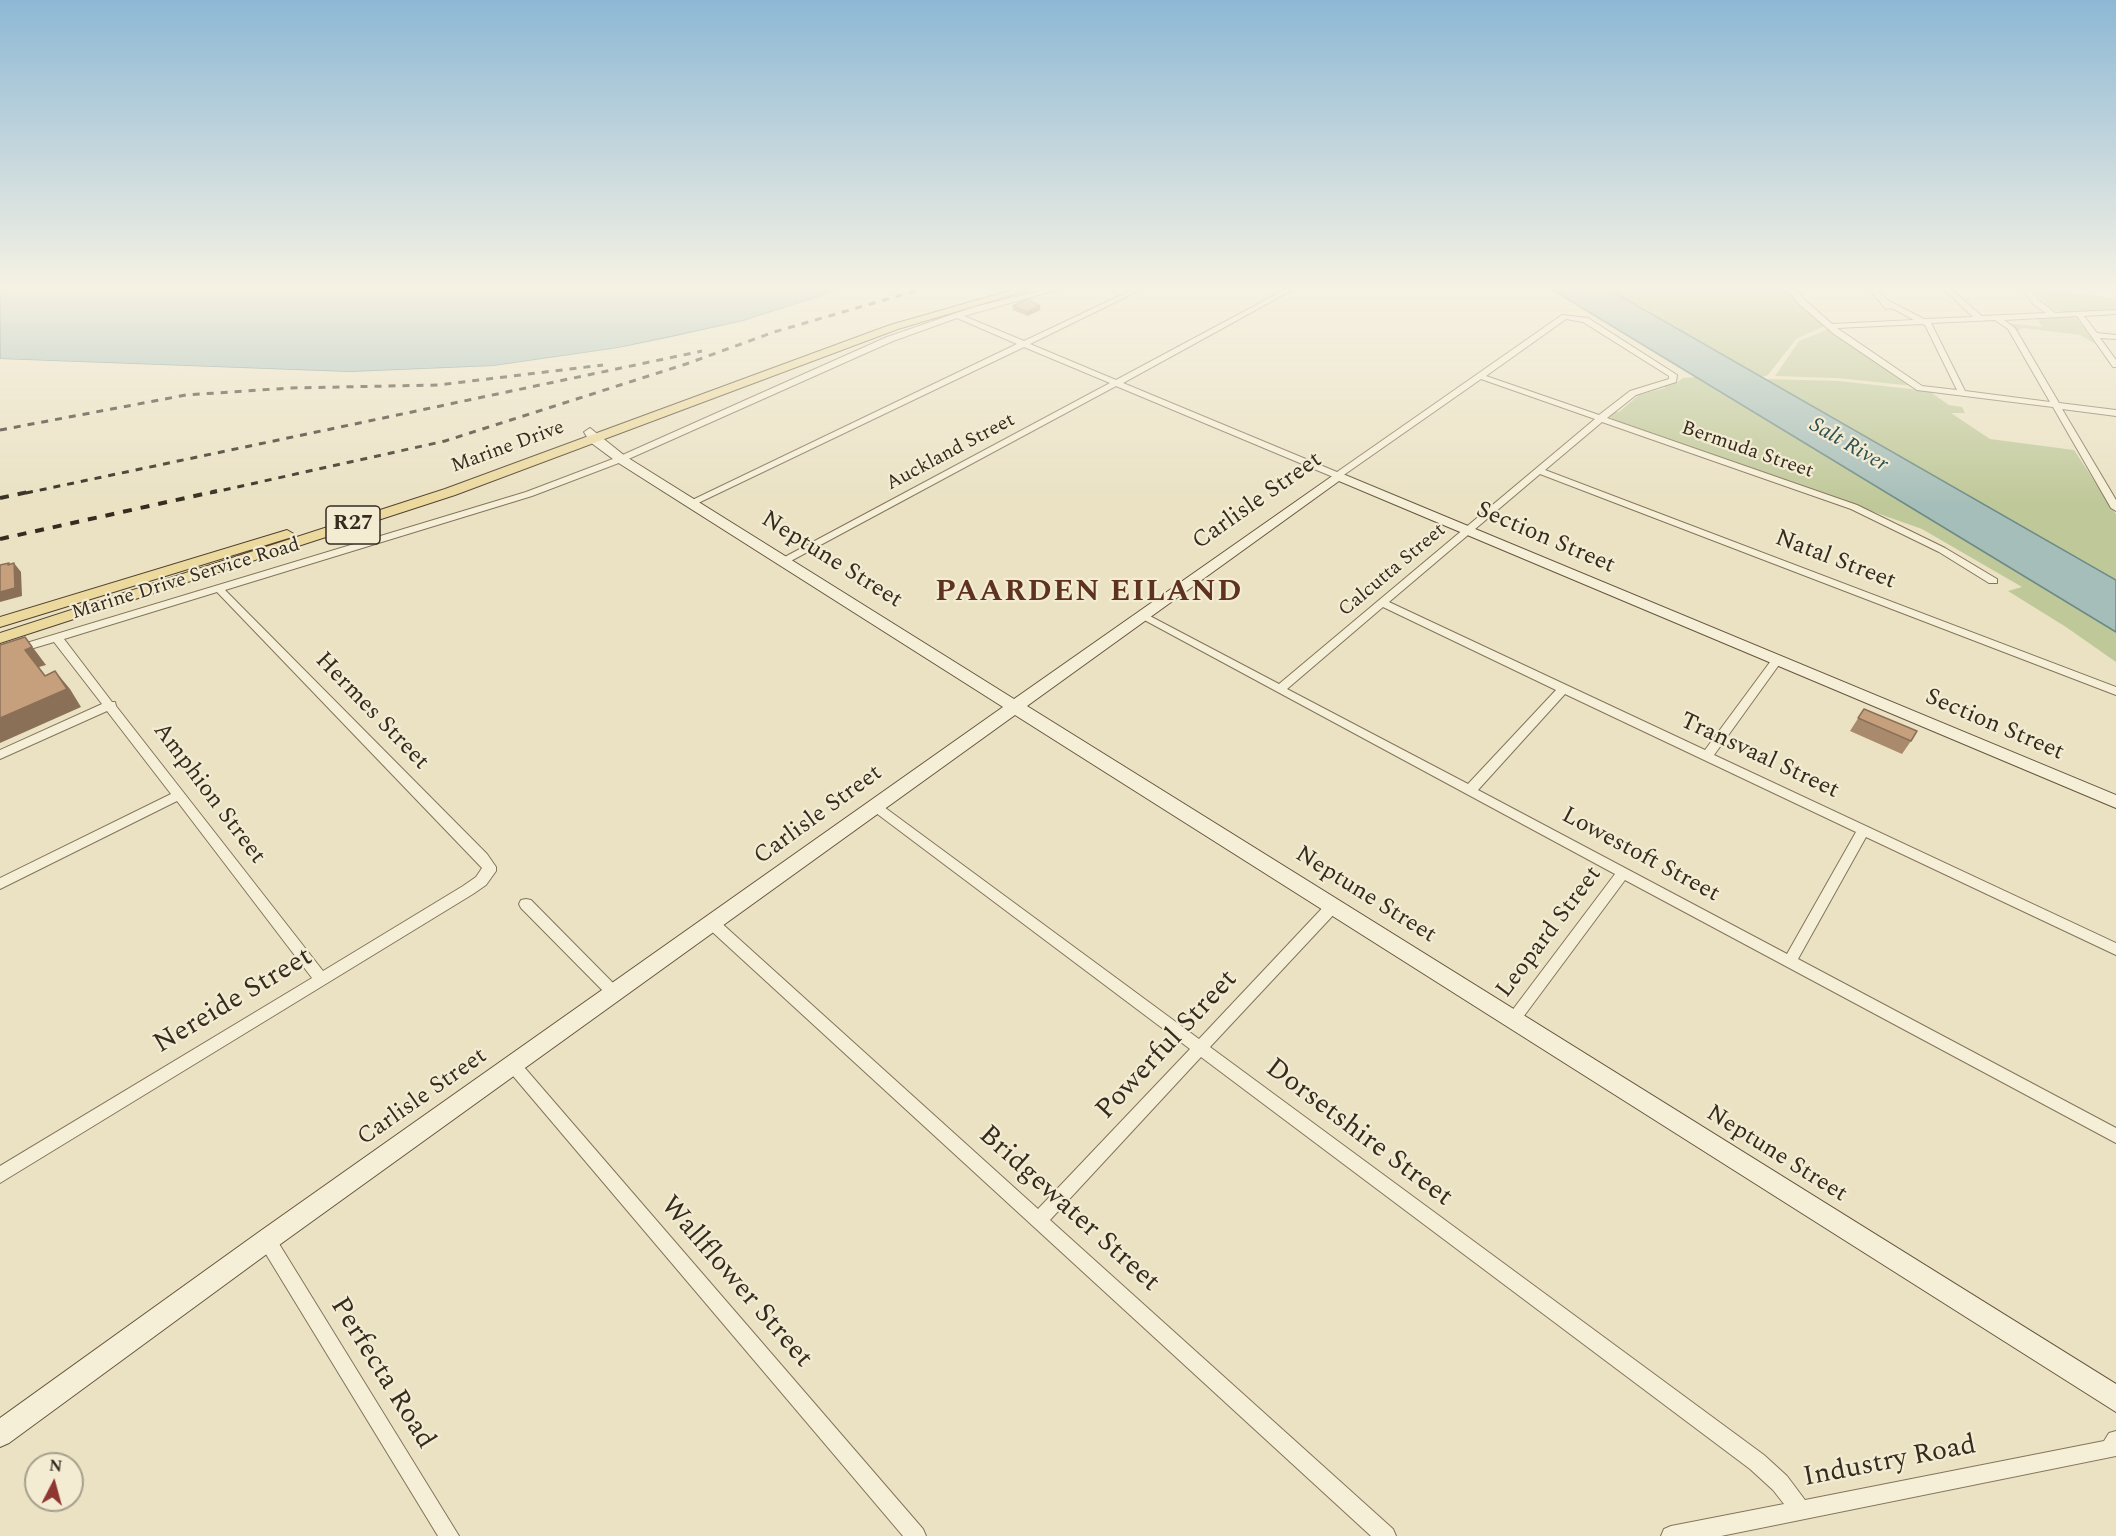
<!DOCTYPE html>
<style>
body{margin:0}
#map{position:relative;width:2116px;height:1536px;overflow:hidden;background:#ebe2c4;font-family:Spectral,serif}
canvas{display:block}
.north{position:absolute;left:24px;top:1452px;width:60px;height:60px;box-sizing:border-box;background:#f3ecd3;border:2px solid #a79f8b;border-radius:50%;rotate:6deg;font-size:16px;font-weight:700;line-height:24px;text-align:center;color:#352b1f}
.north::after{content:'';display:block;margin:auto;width:21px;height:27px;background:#8e3630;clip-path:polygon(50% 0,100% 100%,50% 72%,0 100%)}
</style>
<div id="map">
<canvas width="2116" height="1536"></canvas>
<div class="north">N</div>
</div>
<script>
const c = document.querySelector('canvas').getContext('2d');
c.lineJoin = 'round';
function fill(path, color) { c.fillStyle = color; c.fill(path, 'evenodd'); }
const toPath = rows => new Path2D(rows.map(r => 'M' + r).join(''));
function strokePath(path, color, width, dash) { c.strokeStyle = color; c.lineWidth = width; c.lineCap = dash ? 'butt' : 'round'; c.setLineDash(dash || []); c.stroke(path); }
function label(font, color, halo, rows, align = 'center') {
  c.font = font + ' Spectral,serif'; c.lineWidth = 4.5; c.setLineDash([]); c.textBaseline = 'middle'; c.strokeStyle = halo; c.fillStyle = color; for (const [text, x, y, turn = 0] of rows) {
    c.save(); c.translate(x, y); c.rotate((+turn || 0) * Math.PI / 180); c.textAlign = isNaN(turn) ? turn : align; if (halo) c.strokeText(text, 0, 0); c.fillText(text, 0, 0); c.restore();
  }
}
const green = toPath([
 [1608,289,1787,289,1825,326,1796,339,1768,375,1761,377],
 [2032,289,2048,289,2116,299,2116,310,2064,312,2052,309],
 [2069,316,2077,319,2096,344,2080,335,2023,328,2018,330,2019,335,2008,323,2042,327,2037,318],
 [1828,329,1913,386,1837,378,1775,376,1799,341],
 [1695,377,2116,632,2116,662,2066,627,2008,591,2022,587,1922,529,1613,420,1610,417,1613,412,1619,412,1639,395,1665,388,1664,385,1678,382,1683,378],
 [1766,379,1839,381,1929,391,1949,405,1962,407,1965,413,1951,413,1990,439,2074,450,2116,514,2116,580]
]);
const water = toPath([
 [0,289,841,289,743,321,618,348,493,366,350,372,0,359,0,289],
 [1551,289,1608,289,2116,580,2116,632,1551,289]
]);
const pier = toPath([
 [842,289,842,292,786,311,672,340,618,351,493,369,350,375,0,362,0,359,350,372,493,366,618,348,672,337,743,321]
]);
const street = toPath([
 [1048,289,1060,289,964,316,1024,341,1134,289,1142,289,1030,344,1116,380,1286,289,1294,289,1123,383,1337,472,1562,315,1588,318,1677,375,1676,382,1636,395,1607,418,1857,505,1945,548,1997,579,1997,583,1989,583,1939,552,1851,509,1602,422,1545,470,2116,687,2116,695,1540,474,1389,602,1705,750,1773,658,1781,658,1782,660,1781,662,1714,755,2116,943,2116,955,1866,837,1798,959,2116,1128,2116,1143,1625,880,1518,1024,1513,1026,1508,1024,1506,1020,1508,1016,1615,874,1137,616,1142,613,1146,614,1279,684,1595,419,1481,379,1338,479,1116,386,787,563,781,563,781,559,1110,383,1024,347,694,505,691,506,686,503,1017,344,957,318,893,341,624,461,532,496,225,590,487,854,496,867,496,871,486,885,473,894,0,1183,0,1166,312,978,177,801,0,889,0,878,171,794,107,711,0,759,0,750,102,704,54,642,0,658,0,651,526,492,618,457,887,337,974,307,1048,289],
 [1566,319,1583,322,1669,376,1669,379,1630,391,1599,415,1486,376,1566,319],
 [217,592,482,868,476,877,463,886,323,971,116,706,115,702,112,702,64,639,217,592],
 [1383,607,1556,690,1468,784,1287,689,1383,607],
 [1565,694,1856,832,1787,954,1478,790,1565,694],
 [1787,289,1795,289,1805,300,1832,324,1914,320,1892,308,1886,309,1869,289,1876,289,1887,300,1924,319,1973,317,1944,289,1951,289,1982,316,2046,313,2033,304,2023,289,2029,289,2039,300,2055,313,2116,310,2116,314,2084,316,2097,333,2116,335,2116,339,2100,338,2116,360,2116,367,2113,367,2077,316,2004,320,2015,328,2059,403,2116,410,2116,416,2062,409,2116,500,2116,511,2111,508,2053,407,1917,390,1834,334,1799,304,1787,289],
 [1995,320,2008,329,2050,402,1965,391,1931,323,1995,320],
 [1922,324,1925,325,1957,390,1922,386,1837,328,1922,324],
 [876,802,880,804,1199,1039,1328,902,1333,901,1338,902,1340,906,1338,910,1210,1047,1764,1455,1787,1476,1805,1500,2104,1441,2109,1433,2116,1431,2116,1456,1721,1536,1661,1536,1664,1529,1671,1526,1784,1504,1773,1490,1750,1469,1201,1057,1050,1220,1393,1529,1396,1536,1371,1536,708,928,706,924,708,920,713,919,718,920,1038,1209,1190,1049,872,810,870,807,872,804,876,802],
 [526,899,531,900,619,989,621,993,619,997,614,999,609,997,521,908,519,904,521,900,526,899],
 [513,1058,518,1060,923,1529,926,1536,903,1536,508,1070,505,1065,508,1060,513,1058],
 [267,1232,273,1234,459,1536,438,1536,261,1246,259,1240,261,1234,267,1232]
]);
const secondary = toPath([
 [590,428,625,456,1014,699,1338,472,2116,795,2116,808,1339,481,1027,706,2116,1384,2116,1412,1015,715,275,1248,9,1443,0,1447,0,1418,259,1232,1003,707,617,462,590,442,584,432,590,428]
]);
const primary = toPath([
 [1016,289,1032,289,898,329,455,495,0,643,0,633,445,489,890,325,1016,289],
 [287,530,294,534,292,537,0,627,0,617,287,530]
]);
const railFar1 = toPath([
 [0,430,186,395,290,388,438,385,603,365],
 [26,493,702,351],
 [210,493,445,441,686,364,774,332,922,289]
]);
const rail = toPath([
 [0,498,33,491],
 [0,539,217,491]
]);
const wall = toPath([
 [1013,306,1040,306,1040,310,1027,316,1013,310],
 [1864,709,1911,741,1902,754,1850,731]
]);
const shadedWall = toPath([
 [1040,306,1040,310,1027,316,1027,312],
 [9,563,15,571,14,563,21,572,22,596,0,602,0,592],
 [25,637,46,665,39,667,59,693,55,671,70,689,81,707,0,743,0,718,25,650]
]);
const building = toPath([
 [1028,299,1040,306,1027,312,1013,306,1028,299],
 [9,563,8,565,14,563,15,588,0,592,0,565,9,563],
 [25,637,32,647,25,650,45,676,55,671,67,689,0,718,0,645,25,637],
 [1864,709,1917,731,1911,741,1858,718,1864,709]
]);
const farStreetnames = [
 ["Marine Drive",508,448,-20],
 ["Bermuda Street",1747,451,19],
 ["Auckland Street",951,453,-28],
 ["Calcutta Street",1393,571,-40],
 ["Marine Drive Service Road",186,580,-17]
];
const farWaternames = [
 ["Salt River",1848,446,30]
];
const shields = [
 [353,525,54]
];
const shieldNames = [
 ["R27",353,525]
];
const streetNames = [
 ["Carlisle Street",1258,502,-35],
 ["Section Street",1545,539,23],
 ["Neptune Street",831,561,32],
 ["Natal Street",1835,561,21],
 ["Hermes Street",371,712,46],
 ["Section Street",1994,726,23],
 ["Transvaal Street",1759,757,25],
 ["Amphion Street",208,794,53],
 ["Carlisle Street",819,816,-36],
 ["Lowestoft Street",1640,856,28],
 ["Neptune Street",1365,896,32],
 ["Leopard Street",1550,933,-53],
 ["Carlisle Street",423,1098,-35],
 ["Neptune Street",1776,1155,32]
];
const nearStreetnames = [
 ["Nereide Street",234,1002,-31],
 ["Powerful Street",1168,1046,-47],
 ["Dorsetshire Street",1358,1134,37],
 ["Bridgewater Street",1068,1210,42],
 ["Wallflower Street",735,1283,49],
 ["Perfecta Road",381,1374,58],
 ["Industry Road",1890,1463,-11]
];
const districtNames = [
 ["PAARDEN EILAND",1089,594]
];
fill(green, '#bfc899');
fill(water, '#a6beb9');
strokePath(water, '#6d8b86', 1.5);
fill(pier, '#ebe2c4');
strokePath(street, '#84745c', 2);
strokePath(secondary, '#66553f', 2);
strokePath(primary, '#524230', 2);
fill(street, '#f6efd7');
fill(secondary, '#f6efd7');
fill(primary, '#ebd99e');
strokePath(railFar1, '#352b1f', 3, [7, 7]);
strokePath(rail, '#352b1f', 4, [9, 9]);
fill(wall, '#aa8a6c');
fill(shadedWall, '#8b7058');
fill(building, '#c6a07d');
strokePath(building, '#8b7058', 1.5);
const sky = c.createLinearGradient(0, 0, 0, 504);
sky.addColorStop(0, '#8db8d5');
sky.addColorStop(0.57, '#f6f2e4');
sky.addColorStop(1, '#f6f2e400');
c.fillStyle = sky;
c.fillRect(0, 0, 2116, 504);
label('20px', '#352b1f', '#f3ecd3', farStreetnames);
label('italic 22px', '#2f5354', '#f3ecd3', farWaternames);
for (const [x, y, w] of shields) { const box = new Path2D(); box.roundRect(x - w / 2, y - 19, w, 38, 4.5); c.fillStyle = '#f3ecd3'; c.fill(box); strokePath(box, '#352b1f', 1.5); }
label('bold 22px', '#352b1f', null, shieldNames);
label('24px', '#352b1f', '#f3ecd3', streetNames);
label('28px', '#352b1f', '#f3ecd3', nearStreetnames);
c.letterSpacing = '1.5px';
label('bold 30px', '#5e3221', '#f3ecd3', districtNames);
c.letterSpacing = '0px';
</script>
